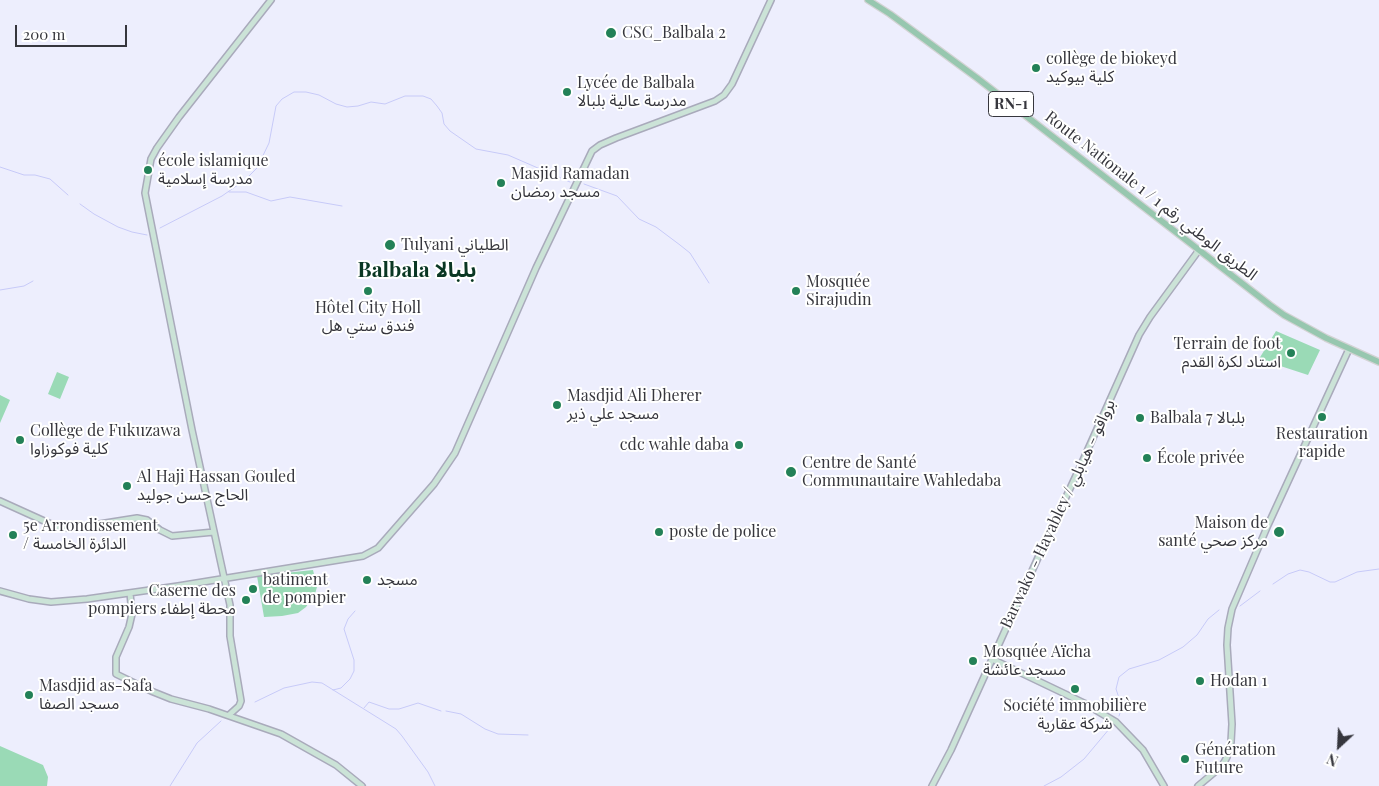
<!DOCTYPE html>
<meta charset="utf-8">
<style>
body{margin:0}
#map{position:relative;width:1379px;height:786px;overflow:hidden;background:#edeefd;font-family:"Playfair Display",serif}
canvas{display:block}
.north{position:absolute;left:1314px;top:721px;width:50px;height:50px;-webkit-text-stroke:4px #fff;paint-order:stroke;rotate:205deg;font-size:14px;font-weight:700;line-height:20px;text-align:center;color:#36363d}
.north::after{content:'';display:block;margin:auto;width:18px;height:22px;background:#36363d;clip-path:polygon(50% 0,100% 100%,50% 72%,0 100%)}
.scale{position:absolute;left:15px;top:25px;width:112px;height:22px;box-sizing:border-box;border:2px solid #36363d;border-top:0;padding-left:6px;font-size:15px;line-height:18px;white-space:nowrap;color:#36363d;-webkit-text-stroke:4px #fff;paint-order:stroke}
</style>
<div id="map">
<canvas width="1379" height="786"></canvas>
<div class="north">N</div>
<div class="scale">200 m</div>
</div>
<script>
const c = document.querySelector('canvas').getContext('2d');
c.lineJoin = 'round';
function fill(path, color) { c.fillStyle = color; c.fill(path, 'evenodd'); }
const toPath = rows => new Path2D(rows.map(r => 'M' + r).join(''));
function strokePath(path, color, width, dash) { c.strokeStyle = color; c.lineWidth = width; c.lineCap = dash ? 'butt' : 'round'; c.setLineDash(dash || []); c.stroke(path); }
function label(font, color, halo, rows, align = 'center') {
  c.font = font + ' "Playfair Display","Noto Sans Arabic",serif'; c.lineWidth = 4; c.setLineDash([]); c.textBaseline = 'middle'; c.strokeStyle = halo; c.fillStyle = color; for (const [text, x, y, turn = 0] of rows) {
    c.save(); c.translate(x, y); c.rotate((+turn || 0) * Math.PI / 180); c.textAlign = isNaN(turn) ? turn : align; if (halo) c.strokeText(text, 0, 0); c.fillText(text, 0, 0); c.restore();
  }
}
const green = toPath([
 [1276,331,1320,350,1308,375,1259,359],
 [57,372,69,377,60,399,48,394],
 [0,395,10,400,0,423],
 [313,570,317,587,315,594,306,607,298,613,282,616,264,617,257,576],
 [0,746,43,765,48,777,47,786,0,786]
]);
const stream = toPath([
 [0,167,24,175,35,175,50,179,68,195],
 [584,184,617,196,639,219,656,227,680,245,690,253,709,283],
 [229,192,246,192,271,201,290,197,342,206],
 [80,204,94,214,118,227,132,232,147,235],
 [160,228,222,196,245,180,257,168,269,143,276,106,282,99,294,92,306,92,319,95,336,104,347,107,358,106,371,102,385,104,405,96,423,96,431,99,437,106,442,113,444,124,450,131,476,149,508,155,570,182],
 [0,290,24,286,33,281],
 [1273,584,1288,574,1300,570,1309,572,1330,582,1335,582,1357,572,1379,569],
 [1240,606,1260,591],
 [333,690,341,688,350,679,354,671,354,660,344,629,348,619,355,611],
 [255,702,284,688,312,682,322,683,396,729,402,736,428,772,435,786],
 [364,708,369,702,389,709,399,709,418,703,441,711],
 [446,711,461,714,485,729,498,734,528,735],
 [1119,716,1122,707,1116,689,1119,677,1129,669,1159,660,1183,647,1197,635,1208,619,1219,610],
 [170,786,197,743,221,721],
 [1044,786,1061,777,1084,759,1110,728]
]);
const secondary = toPath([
 [0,501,53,525,62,528,74,528,137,518,147,520,160,530,172,536,214,532],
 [0,591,29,599,51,602,87,599,178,586,363,556,378,548,434,484,455,453,536,268,592,151,600,145,616,138,715,101,724,95,732,84,771,0],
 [130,593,132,614,129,627,116,657,116,674,151,691,171,699,209,709,281,734,336,765,362,786],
 [992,659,1084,703,1116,722,1143,750,1164,786],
 [229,715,239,706,241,701,230,636,230,605,192,430,145,193,151,159,157,148,179,117,271,0],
 [932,786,951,750,1046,540,1080,467,1139,335,1150,317,1199,250],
 [1198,786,1222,766,1227,757,1231,742,1232,724,1227,645,1228,628,1232,609,1268,525,1349,349]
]);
const primary = toPath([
 [868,0,890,14,977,78,1270,305,1284,315,1326,338,1379,362]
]);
const markers = [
 [611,33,6,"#238157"],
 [1036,68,5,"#238157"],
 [567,92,5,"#238157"],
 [148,170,5,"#238157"],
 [501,183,5,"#238157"],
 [390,245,6,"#238157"],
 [368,291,5,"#238157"],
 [796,291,5,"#238157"],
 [1291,353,5,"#238157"],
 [557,405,5,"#238157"],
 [1322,417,5,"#238157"],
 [1140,418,5,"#238157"],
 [20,440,5,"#238157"],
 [739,445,5,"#238157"],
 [1147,458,5,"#238157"],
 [791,472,6,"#238157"],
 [127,486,5,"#238157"],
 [659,532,5,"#238157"],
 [1279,532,6,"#238157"],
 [13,535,5,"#238157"],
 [367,580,5,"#238157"],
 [253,589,5,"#238157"],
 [246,600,5,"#238157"],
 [973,661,5,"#238157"],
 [1200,681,5,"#238157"],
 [1075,689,5,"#238157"],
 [29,695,5,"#238157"],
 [1185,759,5,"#238157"]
];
const shields = [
 [1011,104,45]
];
const shieldNames = [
 ["RN-1",1011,104]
];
const poiNames = [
 ["CSC_Balbala 2",622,33],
 ["collège de biokeyd",1046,59],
 ["كلية بيوكيد",1046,77],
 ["Lycée de Balbala",577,83],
 ["مدرسة عالية بلبالا",577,101],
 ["école islamique",158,161],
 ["مدرسة إسلامية",158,179],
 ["Masjid Ramadan",511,174],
 ["مسجد رمضان",511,192],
 ["Tulyani الطلياني",401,245],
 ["Mosquée",806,282],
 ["Sirajudin",806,300],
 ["Hôtel City Holl",368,308,"center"],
 ["فندق ستي هل",368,326,"center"],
 ["Terrain de foot",1281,344,"right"],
 ["استاد لكرة القدم",1281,362,"right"],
 ["Masdjid Ali Dherer",567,396],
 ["مسجد علي ذير",567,414],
 ["Balbala 7 بلبالا",1150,418],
 ["Collège de Fukuzawa",30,431],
 ["كلية فوكوزاوا",30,449],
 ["Restauration",1322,434,"center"],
 ["rapide",1322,452,"center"],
 ["cdc wahle daba",729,445,"right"],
 ["École privée",1157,458],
 ["Centre de Santé",802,463],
 ["Communautaire Wahledaba",802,481],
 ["Al Haji Hassan Gouled",137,477],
 ["الحاج حسن جوليد",137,495],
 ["Maison de",1268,523,"right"],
 ["santé مركز صحي",1268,541,"right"],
 ["5e Arrondissement",23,526],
 ["/ الدائرة الخامسة",23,544],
 ["poste de police",669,532],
 ["batiment",263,580],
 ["de pompier",263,598],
 ["مسجد",377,580],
 ["Caserne des",236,591,"right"],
 ["pompiers محطة إطفاء",236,609,"right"],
 ["Mosquée Aïcha",983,652],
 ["مسجد عائشة",983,670],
 ["Hodan 1",1210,681],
 ["Masdjid as-Safa",39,686],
 ["مسجد الصفا",39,704],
 ["Société immobilière",1075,706,"center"],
 ["شركة عقارية",1075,724,"center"],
 ["Génération",1195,750],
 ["Future",1195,768]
];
const streetNames = [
 ["Route Nationale 1 / الطريق الوطني رقم 1",1151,196,38],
 ["Barwako - Hayabley / برواقو - هيابلي",1058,514,-65]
];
const districtNames = [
 ["Balbala بلبالا",417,270]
];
fill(green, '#9adab6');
strokePath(stream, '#c7caf8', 1);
strokePath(secondary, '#a9aabb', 8);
strokePath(primary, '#d3d3d4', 8);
strokePath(secondary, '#cbe3d7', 5);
strokePath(primary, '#97c7af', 5.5);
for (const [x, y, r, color] of markers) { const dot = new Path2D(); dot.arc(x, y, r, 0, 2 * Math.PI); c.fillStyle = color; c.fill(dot); strokePath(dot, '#fff', 2); }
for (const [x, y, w] of shields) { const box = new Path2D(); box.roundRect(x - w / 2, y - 12.5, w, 25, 4); c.fillStyle = '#fff'; c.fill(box); strokePath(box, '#36363d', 1); }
label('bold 15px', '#36363d', null, shieldNames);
label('16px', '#36363d', '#fff', poiNames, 'left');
label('16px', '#36363d', '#fff', streetNames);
label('bold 21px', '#0a3723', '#fff', districtNames);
</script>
